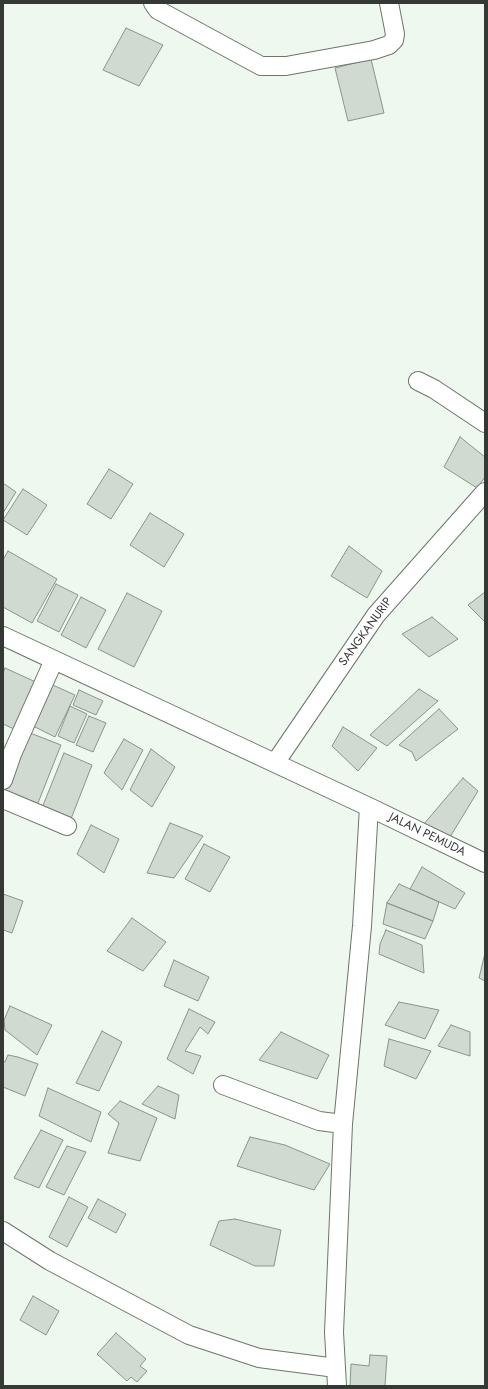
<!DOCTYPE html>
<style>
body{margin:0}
#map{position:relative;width:488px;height:1389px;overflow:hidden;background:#eef8ee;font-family:Jost,sans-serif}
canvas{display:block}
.frame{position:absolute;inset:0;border:4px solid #353936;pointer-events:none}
</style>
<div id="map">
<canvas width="488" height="1389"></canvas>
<div class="frame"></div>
</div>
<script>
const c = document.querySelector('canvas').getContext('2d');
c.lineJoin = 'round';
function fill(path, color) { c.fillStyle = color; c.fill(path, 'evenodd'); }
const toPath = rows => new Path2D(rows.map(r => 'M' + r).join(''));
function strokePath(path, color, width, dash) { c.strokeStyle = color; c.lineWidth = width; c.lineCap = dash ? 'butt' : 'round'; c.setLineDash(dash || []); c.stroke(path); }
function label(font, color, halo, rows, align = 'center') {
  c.font = font + ' Jost,sans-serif'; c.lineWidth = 4; c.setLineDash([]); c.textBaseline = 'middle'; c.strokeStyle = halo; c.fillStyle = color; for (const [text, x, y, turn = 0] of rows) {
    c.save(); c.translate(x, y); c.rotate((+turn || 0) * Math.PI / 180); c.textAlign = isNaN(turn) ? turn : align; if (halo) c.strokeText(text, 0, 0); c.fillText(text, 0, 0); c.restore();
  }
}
const building = toPath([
 [126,28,163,45,139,86,103,70,126,28],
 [371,59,384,113,348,121,335,68,371,59],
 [460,437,485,457,485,477,477,488,444,467,460,437],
 [109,469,133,484,111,519,87,504,109,469],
 [3,483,16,492,3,513,3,483],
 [23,489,47,505,27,535,3,520,23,489],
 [150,513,184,534,164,567,130,545,150,513],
 [349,546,382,571,367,598,331,576,349,546],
 [8,551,57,579,32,623,3,607,3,560,8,551],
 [56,584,78,595,59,632,37,621,56,584],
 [485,592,485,622,468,605,485,592],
 [127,593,162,611,134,667,98,649,127,593],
 [81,597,106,610,86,648,61,635,81,597],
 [432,617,458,639,429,657,402,634,432,617],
 [5,668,38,683,16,730,3,724,3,673,5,668],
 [46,682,75,695,55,737,27,723,46,682],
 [419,689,438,701,387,746,370,735,419,689],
 [79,690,103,701,96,715,73,705,79,690],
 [70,706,87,714,74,743,58,736,70,706],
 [439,709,458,729,416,761,412,752,399,745,439,709],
 [89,716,106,723,93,752,76,745,89,716],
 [343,727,377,748,358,771,332,746,343,727],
 [25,731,61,745,36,808,3,795,3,785,25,731],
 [124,739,143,750,122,790,104,773,124,739],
 [151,749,175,767,152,807,130,790,151,749],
 [64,753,92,765,69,824,40,813,64,753],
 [463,778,478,791,450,837,423,825,463,778],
 [170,823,203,836,174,878,147,873,170,823],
 [91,825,119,839,104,873,77,854,91,825],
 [204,844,230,857,210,892,185,879,204,844],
 [422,867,465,893,455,909,410,889,422,867],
 [399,884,439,902,433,921,387,903,399,884],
 [3,894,23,901,12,933,3,930,3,894],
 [387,903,433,921,425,939,383,924,387,903],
 [132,918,166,942,143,971,107,951,132,918],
 [386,930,422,945,424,973,379,954,380,944,386,930],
 [485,953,485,981,479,978,485,953],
 [174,960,209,977,198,1001,164,986,174,960],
 [399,1002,439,1010,425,1039,385,1025,399,1002],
 [10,1006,52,1025,37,1055,5,1030,4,1020,10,1006],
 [189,1009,215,1022,208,1034,200,1027,185,1051,201,1056,193,1074,167,1059,189,1009],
 [451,1025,470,1032,470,1056,438,1046,451,1025],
 [102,1031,122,1042,99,1091,76,1083,102,1031],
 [281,1032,329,1055,317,1079,259,1060,281,1032],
 [389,1039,431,1051,416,1079,384,1066,389,1039],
 [8,1055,18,1057,38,1064,25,1096,3,1087,3,1061,5,1062,8,1055],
 [158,1086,179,1095,175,1119,142,1104,158,1086],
 [48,1088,101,1112,91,1142,39,1116,48,1088],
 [120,1101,157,1118,140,1161,108,1153,119,1123,108,1114,120,1101],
 [41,1130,63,1140,39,1188,14,1178,41,1130],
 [250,1137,285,1145,330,1164,314,1190,237,1166,250,1137],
 [67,1146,86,1152,64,1195,46,1187,67,1146],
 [69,1197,88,1207,67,1247,49,1237,69,1197],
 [98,1199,126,1214,116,1233,88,1218,98,1199],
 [235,1219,281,1230,274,1266,255,1266,210,1245,219,1221,235,1219],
 [33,1296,59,1311,46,1335,20,1320,33,1296],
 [116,1333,146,1359,140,1366,147,1371,137,1382,131,1377,127,1381,97,1354,116,1333],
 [370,1355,387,1356,385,1386,350,1386,351,1364,369,1366,370,1355]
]);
const street = toPath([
 [153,3,158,10,261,66,286,66,374,50,389,45,394,40,395,34,389,3],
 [418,381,434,389,485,423],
 [3,636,369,807,485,863],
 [275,763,376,615,485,492],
 [3,780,12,754,54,660],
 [3,799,67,826],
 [223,1085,319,1121,343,1124],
 [3,1231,50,1261,189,1335,259,1358,336,1368],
 [337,1386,334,1332,343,1124,362,926,369,807]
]);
const streetNames = [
 ["SANGKANURIP",366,632,-54],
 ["JALAN PEMUDA",427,835,26]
];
fill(building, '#d0dad0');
strokePath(building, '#8a948b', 1);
strokePath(street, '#6d766e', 20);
strokePath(street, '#fff', 18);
label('12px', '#353936', '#fff', streetNames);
</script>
